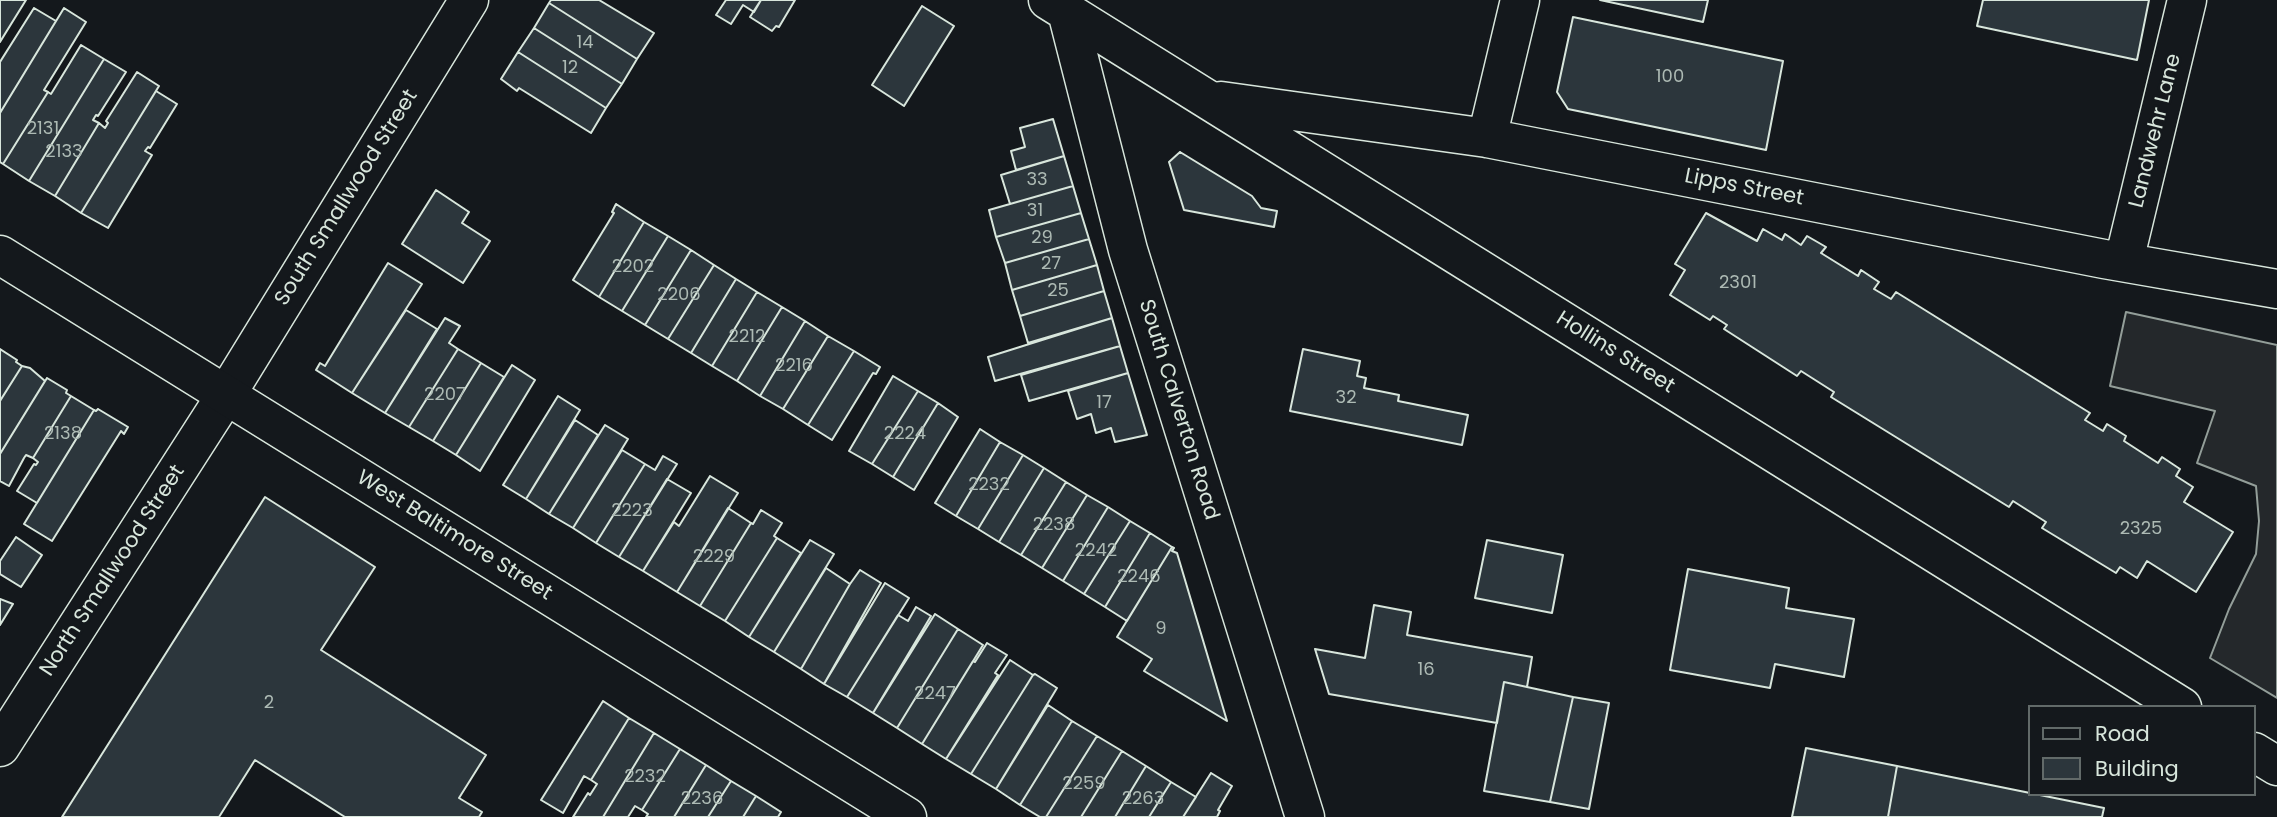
<!DOCTYPE html>
<style>
body{margin:0}
#map{position:relative;width:2277px;height:817px;overflow:hidden;background:#14181c;font-family:Poppins,sans-serif}
canvas{display:block}
.legend{position:absolute;left:2028px;top:705px;width:228px;height:91px;box-sizing:border-box;background:#14181c;border:2px solid #626a69;margin:0;padding:9px 12px;list-style:none;font-size:21px;color:#d8e6dc}
.legend li{display:flex;align-items:center;gap:14px;height:35px}
.legend b{width:35px;border:2px solid #626a69}
</style>
<div id="map">
<canvas width="2277" height="817"></canvas>
<ul class="legend">
<li><b style="height:9px;background:#14181c"></b>Road</li>
<li><b style="height:19px;background:#2c363c"></b>Building</li>
</ul>
</div>
<script>
const c = document.querySelector('canvas').getContext('2d');
c.lineJoin = 'round';
function fill(path, color) { c.fillStyle = color; c.fill(path, 'evenodd'); }
const toPath = rows => new Path2D(rows.map(r => 'M' + r).join(''));
function strokePath(path, color, width, dash) { c.strokeStyle = color; c.lineWidth = width; c.lineCap = dash ? 'butt' : 'round'; c.setLineDash(dash || []); c.stroke(path); }
function label(font, color, halo, rows, align = 'center') {
  c.font = font + ' Poppins,sans-serif'; c.lineWidth = 5; c.setLineDash([]); c.textBaseline = 'middle'; c.strokeStyle = halo; c.fillStyle = color; for (const [text, x, y, turn = 0] of rows) {
    c.save(); c.translate(x, y); c.rotate((+turn || 0) * Math.PI / 180); c.textAlign = isNaN(turn) ? turn : align; if (halo) c.strokeText(text, 0, 0); c.fillText(text, 0, 0); c.restore();
  }
}
const parking = toPath([
 [2126,312,2277,345,2277,698,2210,658,2229,609,2256,554,2259,521,2256,486,2197,463,2215,411,2110,386,2126,312]
]);
const building = toPath([
 [0,0,26,0,0,42,0,0],
 [551,0,599,0,654,33,637,59,549,3,551,0],
 [726,0,761,0,754,12,743,5,731,24,716,15,726,0],
 [761,0,795,0,779,27,776,26,772,31,750,17,761,0],
 [1600,0,1708,0,1703,22,1600,0],
 [1983,0,2149,0,2137,60,1977,26,1983,0],
 [549,3,637,59,622,84,534,28,549,3],
 [922,6,954,26,904,106,872,85,922,6],
 [34,8,56,21,0,113,0,62,34,8],
 [64,8,86,22,44,90,48,92,3,164,0,162,0,113,64,8],
 [1573,17,1783,61,1766,150,1568,109,1557,92,1573,17],
 [534,28,622,84,606,108,518,52,534,28],
 [81,45,104,59,29,181,3,164,48,92,51,94,81,45],
 [518,52,606,108,591,133,519,88,517,91,501,79,518,52],
 [104,59,126,72,98,116,96,115,93,120,99,123,55,196,29,181,104,59],
 [137,72,159,86,81,213,55,196,99,123,105,128,108,123,106,121,137,72],
 [156,91,177,104,150,148,148,147,145,151,152,155,108,228,81,213,156,91],
 [1053,119,1064,156,1016,170,1011,151,1025,147,1020,128,1053,119],
 [1180,152,1252,196,1261,208,1277,211,1274,227,1184,210,1169,162,1180,152],
 [1064,156,1073,186,989,210,1010,204,1001,175,1064,156],
 [1073,186,1081,213,996,237,989,210,1073,186],
 [436,190,469,212,462,223,490,241,463,283,402,244,436,190],
 [616,204,644,222,599,297,573,280,614,213,612,212,616,204],
 [1081,213,1089,239,1005,263,996,237,1081,213],
 [1706,213,1757,241,1763,229,1782,240,1785,234,1801,245,1807,236,1826,247,1821,253,1858,276,1861,270,1879,282,1874,289,1891,299,1896,292,2090,413,2085,420,2103,431,2107,424,2126,436,2124,441,2158,463,2162,457,2180,469,2176,476,2193,487,2184,502,2233,532,2196,592,2147,561,2137,578,2120,567,2116,573,2042,528,2046,522,2013,501,2009,507,1831,397,1834,392,1801,371,1797,376,1724,329,1727,325,1713,316,1710,320,1670,295,1685,270,1675,264,1706,213],
 [644,222,668,236,622,311,599,297,644,222],
 [668,236,691,250,645,325,622,311,668,236],
 [1089,239,1097,265,1012,290,1005,263,1089,239],
 [691,250,714,265,668,339,645,325,691,250],
 [388,263,422,284,352,393,316,370,320,363,325,366,388,263],
 [714,265,736,279,691,353,668,339,714,265],
 [1097,265,1104,291,1020,316,1012,290,1097,265],
 [736,279,757,292,712,366,691,353,736,279],
 [1104,291,1112,318,1028,343,1020,316,1104,291],
 [757,292,782,307,737,381,712,366,757,292],
 [782,307,805,321,760,396,737,381,782,307],
 [406,310,437,329,385,413,352,393,406,310],
 [445,318,460,326,449,343,458,349,409,427,385,413,445,318],
 [1112,318,1120,346,995,381,988,357,1112,318],
 [805,321,828,336,783,409,760,396,805,321],
 [828,336,854,351,808,425,783,409,828,336],
 [1120,346,1128,373,1029,401,1021,375,1120,346],
 [0,349,17,360,16,362,22,366,0,401,0,349],
 [458,349,481,363,433,441,409,427,458,349],
 [1303,349,1360,361,1357,376,1366,378,1364,388,1399,395,1398,401,1468,415,1462,445,1290,411,1303,349],
 [854,351,880,367,876,374,873,373,832,440,808,425,854,351],
 [481,363,504,377,456,455,433,441,481,363],
 [512,365,535,380,480,471,456,455,512,365],
 [22,366,30,368,45,381,0,454,0,401,22,366],
 [1128,373,1147,435,1115,442,1111,428,1096,433,1091,414,1077,419,1068,391,1128,373],
 [893,376,918,391,872,464,849,451,893,376],
 [47,378,67,390,66,393,71,396,33,458,26,455,24,458,9,486,0,481,0,454,47,378],
 [918,391,938,403,893,477,872,464,918,391],
 [71,396,94,410,37,503,17,491,34,464,36,465,38,462,33,458,71,396],
 [558,396,580,410,526,499,503,485,558,396],
 [938,403,958,417,914,490,893,477,938,403],
 [98,409,128,427,124,434,121,431,52,541,24,524,94,410,96,411,98,409],
 [575,420,598,435,549,514,526,499,575,420],
 [605,425,628,439,573,528,549,514,605,425],
 [980,429,1000,442,956,516,935,503,980,429],
 [1000,442,1023,455,978,529,956,516,1000,442],
 [622,450,645,464,596,543,573,528,622,450],
 [1023,455,1044,468,999,542,978,529,1023,455],
 [663,456,677,464,619,557,596,543,645,464,655,470,663,456],
 [1044,468,1066,482,1021,555,999,542,1044,468],
 [710,476,738,493,677,592,643,571,674,522,679,526,710,476],
 [667,479,691,493,643,571,619,557,667,479],
 [1066,482,1087,495,1042,568,1021,555,1066,482],
 [1087,495,1108,507,1063,581,1042,568,1087,495],
 [265,497,375,567,321,650,486,755,459,798,482,812,479,817,345,817,255,760,219,817,62,817,265,497],
 [1108,507,1130,521,1084,594,1063,581,1108,507],
 [728,508,751,523,700,606,677,592,728,508],
 [761,510,782,523,774,536,777,538,725,621,700,606,751,523,753,524,761,510],
 [1130,521,1150,533,1105,607,1084,594,1130,521],
 [1150,533,1172,547,1127,621,1105,607,1150,533],
 [16,537,42,555,21,587,0,574,0,561,16,537],
 [777,538,801,553,749,637,725,621,777,538],
 [810,540,834,554,774,652,749,637,810,540],
 [1487,540,1563,555,1552,613,1475,598,1487,540],
 [1172,547,1174,548,1172,551,1177,553,1227,721,1144,671,1152,659,1117,637,1172,547],
 [826,568,850,584,801,669,774,652,826,568],
 [1688,569,1789,588,1786,608,1854,619,1844,677,1775,664,1770,688,1670,670,1688,569],
 [860,570,881,583,824,684,801,669,850,584,860,570],
 [885,583,909,598,847,697,824,684,885,583],
 [0,599,13,604,0,625,0,599],
 [1374,605,1411,612,1407,635,1532,657,1527,687,1504,682,1497,723,1329,694,1315,649,1365,658,1374,605],
 [916,607,931,616,873,713,847,697,898,615,908,621,916,607],
 [935,614,958,629,897,728,873,713,935,614],
 [958,629,983,645,922,744,897,728,958,629],
 [987,643,1007,655,995,673,998,675,946,759,922,744,973,661,975,662,987,643],
 [1010,660,1033,675,971,774,946,759,1010,660],
 [1035,674,1057,688,996,789,971,774,1033,675,1035,674],
 [1504,682,1573,697,1550,802,1484,791,1504,682],
 [1573,697,1609,703,1589,809,1550,802,1573,697],
 [603,701,629,718,591,780,584,776,563,813,541,800,603,701],
 [1048,705,1072,721,1020,805,996,789,1048,705],
 [629,718,654,733,603,817,573,817,588,793,590,795,597,784,591,780,629,718],
 [1072,721,1097,736,1046,817,1040,817,1020,805,1072,721],
 [654,733,680,749,642,810,635,806,628,817,603,817,654,733],
 [1097,736,1122,751,1081,817,1046,817,1097,736],
 [1806,748,1897,766,1888,817,1792,817,1806,748],
 [680,749,706,765,674,817,646,817,648,814,642,810,680,749],
 [1122,751,1146,766,1115,817,1081,817,1122,751],
 [706,765,731,781,708,817,674,817,706,765],
 [1146,766,1171,782,1149,817,1115,817,1146,766],
 [1897,766,2104,808,2102,817,1888,817,1897,766],
 [1211,773,1232,786,1218,810,1220,811,1217,817,1183,817,1211,773],
 [731,781,756,796,743,817,708,817,731,781],
 [1171,782,1196,797,1183,817,1149,817,1171,782],
 [756,796,781,812,778,817,743,817,756,796]
]);
const street = toPath([
 [1048,0,2182,707],
 [1064,0,1128,250,1305,817],
 [1221,101,1487,138,2104,259,2277,289],
 [1487,138,1520,0],
 [2124,261,2187,0],
 [0,747,226,395,469,0],
 [2254,752,2277,766]
]);
const secondary = toPath([
 [0,255,907,817]
]);
const numberNames = [
 ["14",585,43],
 ["12",570,68],
 ["100",1670,77],
 ["2131",43,129],
 ["2133",64,152],
 ["33",1037,180],
 ["31",1035,211],
 ["29",1042,238],
 ["27",1051,264],
 ["2202",633,267],
 ["2301",1738,283],
 ["25",1058,291],
 ["2206",679,295],
 ["2212",747,337],
 ["2216",794,366],
 ["2207",445,395],
 ["32",1346,398],
 ["17",1104,403],
 ["2138",63,434],
 ["2224",905,434],
 ["2232",989,485],
 ["2223",632,511],
 ["2238",1054,525],
 ["2325",2141,529],
 ["2242",1096,551],
 ["2229",714,557],
 ["2246",1139,577],
 ["9",1161,629],
 ["16",1426,670],
 ["2247",935,694],
 ["2",269,703],
 ["2232",645,777],
 ["2259",1084,784],
 ["2236",702,799],
 ["2263",1143,799]
];
const streetNames = [
 ["Landwehr Lane",2156,131,-76],
 ["Lipps Street",1744,188,11],
 ["South Smallwood Street",347,198,-58],
 ["Hollins Street",1615,353,32],
 ["South Calverton Road",1178,410,73],
 ["West Baltimore Street",454,536,32],
 ["North Smallwood Street",113,571,-57]
];
fill(parking, '#24282b');
strokePath(parking, '#939e99', 2);
fill(building, '#2c363c');
strokePath(building, '#d8e6dc', 2);
strokePath(street, '#d8e6dc', 41);
strokePath(secondary, '#d8e6dc', 41);
strokePath(street, '#14181c', 38);
strokePath(secondary, '#14181c', 38);
label('18px', '#adbab4', null, numberNames);
label('21px', '#d8e6dc', '#14181c', streetNames);
</script>
